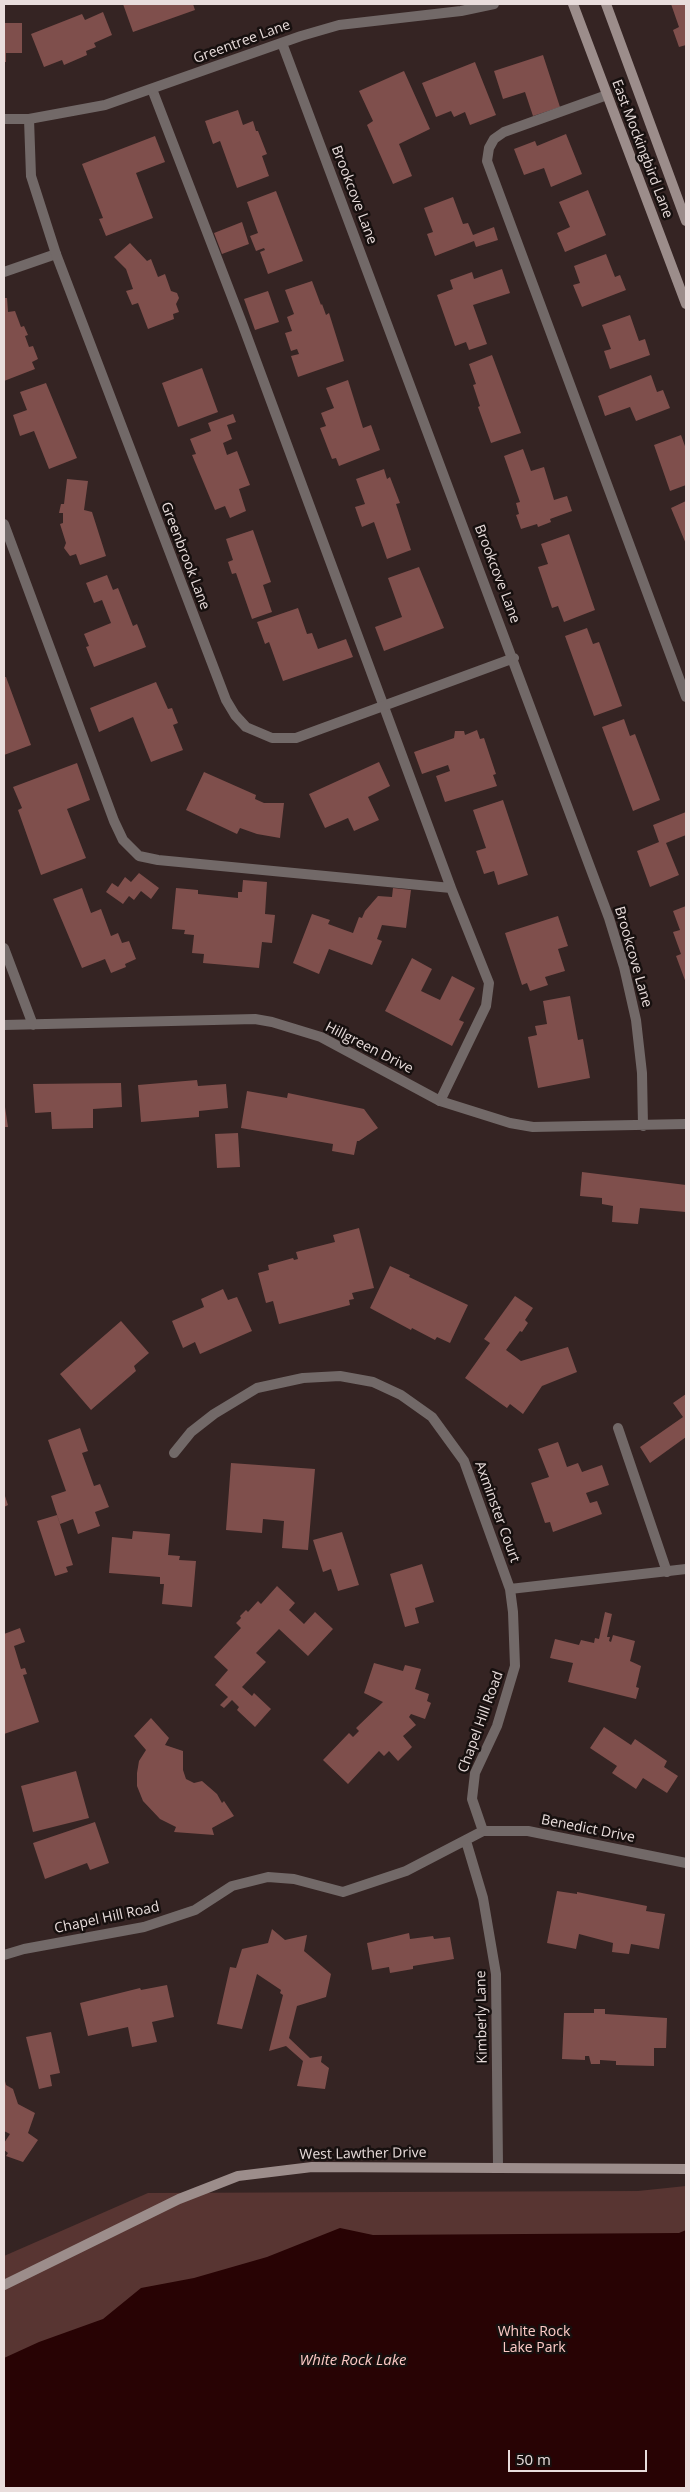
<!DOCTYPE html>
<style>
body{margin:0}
#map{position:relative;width:690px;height:2492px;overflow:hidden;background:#352423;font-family:"Open Sans",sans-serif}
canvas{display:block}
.frame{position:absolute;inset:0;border:5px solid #e9dddc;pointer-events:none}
.scale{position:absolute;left:508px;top:2450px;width:139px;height:22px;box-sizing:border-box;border:2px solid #e9dddc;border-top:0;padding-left:6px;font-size:15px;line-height:18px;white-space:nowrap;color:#e9dddc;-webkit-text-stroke:4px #17100f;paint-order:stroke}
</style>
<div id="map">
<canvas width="690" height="2492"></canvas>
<div class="frame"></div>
<div class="scale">50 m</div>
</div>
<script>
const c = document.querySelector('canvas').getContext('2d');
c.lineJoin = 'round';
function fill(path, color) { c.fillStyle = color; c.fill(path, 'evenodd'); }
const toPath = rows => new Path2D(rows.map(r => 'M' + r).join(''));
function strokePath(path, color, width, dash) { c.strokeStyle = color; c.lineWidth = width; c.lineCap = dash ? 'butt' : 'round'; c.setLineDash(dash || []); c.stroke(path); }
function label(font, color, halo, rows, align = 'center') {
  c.font = font + ' "Open Sans",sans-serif'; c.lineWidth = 5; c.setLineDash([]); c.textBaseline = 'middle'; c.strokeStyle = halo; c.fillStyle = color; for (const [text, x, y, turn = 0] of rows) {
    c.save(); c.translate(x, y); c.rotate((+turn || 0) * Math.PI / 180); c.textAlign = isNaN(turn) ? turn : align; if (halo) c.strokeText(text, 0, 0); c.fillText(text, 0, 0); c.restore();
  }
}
const green = toPath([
 [686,2186,686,2488,4,2488,4,2256,148,2193,638,2191]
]);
const water = toPath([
 [340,2228,373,2235,679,2233,686,2230,686,2488,4,2488,4,2358,39,2342,103,2319,141,2288,194,2278,267,2257]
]);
const building = toPath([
 [123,4,193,4,195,10,133,32],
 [671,4,686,4,686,45,679,47,673,30,679,27],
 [103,12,112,35,94,43,96,47,86,51,87,55,64,65,62,60,44,67,31,34,82,14,85,20],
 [4,23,22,23,22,53,6,53,6,62,4,62],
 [543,55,560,107,533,116,525,92,503,99,494,71],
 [475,62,496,115,470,125,465,112,454,117,451,111,436,117,422,83],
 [404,71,430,129,399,144,412,176,393,184,367,125,373,121,359,91],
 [238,110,243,125,253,121,256,131,258,131,267,154,262,156,269,176,237,188,220,141,213,144,205,121],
 [566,134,582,174,551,187,544,168,524,175,514,149,535,141,537,146],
 [155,136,165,162,136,173,153,218,106,236,99,219,103,218,82,164],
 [588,190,606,235,565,252,557,233,570,227,559,202],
 [276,191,303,261,268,274,260,252,265,250,264,248,256,251,250,236,258,233,247,202],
 [453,197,463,224,468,223,473,235,494,227,498,240,476,247,474,241,435,256,427,234,433,232,424,208],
 [242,222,249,244,222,254,214,233],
 [130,243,147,261,151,259,158,277,165,274,171,291,177,293,179,298,176,304,179,312,173,314,174,319,148,329,138,303,132,305,126,291,133,289,126,269,114,257],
 [606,254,615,277,620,275,626,290,582,307,573,285,580,283,574,266],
 [502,269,510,293,473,305,487,344,469,350,466,342,455,346,437,295,453,289,450,280,472,272,474,279],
 [312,281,321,305,322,304,326,315,329,313,344,361,298,377,291,356,299,354,297,349,291,351,285,333,292,331,287,317,294,314,285,290],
 [268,291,279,322,255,330,244,299],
 [4,298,7,298,8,312,15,311,21,327,24,326,28,335,25,336,29,347,33,346,38,359,32,362,35,369,4,381],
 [630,315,639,341,645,339,650,355,610,369,604,351,611,349,602,325],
 [492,355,521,433,491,443,478,407,480,406,473,385,476,384,469,364],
 [202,368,218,412,178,427,162,383],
 [651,375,657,392,663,390,670,408,636,421,630,407,605,416,598,396],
 [348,380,363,428,371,425,380,450,339,466,336,458,332,459,320,428,326,426,321,413,334,408,326,388],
 [46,383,77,458,49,469,34,431,20,436,13,415,27,410,20,392],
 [233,414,236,422,227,425,232,439,223,443,227,455,237,451,250,485,239,489,246,511,230,518,225,506,215,510,192,455,196,454,190,439,211,431,208,423],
 [681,435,686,449,686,485,670,491,654,445],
 [523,449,531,471,544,467,554,500,567,496,572,511,550,519,551,522,538,527,537,524,521,529,516,515,519,514,516,503,520,502,504,456],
 [384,469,387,479,390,477,400,503,396,504,411,550,387,559,374,522,362,527,355,507,365,504,356,479],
 [67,479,88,481,84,510,92,512,106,556,80,565,76,554,70,556,64,548,66,543,60,524,63,523,63,513,59,513,61,504,64,504],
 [686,501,686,544,671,508],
 [253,530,271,582,263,585,272,612,252,619,236,573,232,574,228,562,233,560,226,539],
 [569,534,595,610,564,622,558,606,552,608,538,567,548,564,541,544],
 [419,567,444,628,384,651,375,627,402,617,388,578],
 [107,575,113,590,118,588,133,626,137,624,146,647,94,667,86,647,89,646,84,634,111,623,102,600,94,603,86,583],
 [298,608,307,634,312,633,318,649,346,639,353,657,283,681,269,642,265,644,257,622],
 [587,628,593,644,599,642,622,706,594,716,565,636],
 [4,677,6,677,31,745,4,755],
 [156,682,168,709,172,708,178,723,173,725,183,750,151,762,133,717,99,732,90,708],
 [624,719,630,736,635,734,660,800,633,811,602,727],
 [477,730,480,739,484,738,496,774,493,775,497,786,445,802,436,776,450,771,448,765,422,774,414,752,454,738,455,731,464,731,465,735],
 [379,762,390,786,368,797,379,820,354,831,348,818,325,828,309,794],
 [77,763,90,800,67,809,86,858,41,875,18,810,22,808,13,787],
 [204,772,256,795,255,799,264,803,284,803,280,838,257,834,240,828,237,834,186,810],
 [503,800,528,875,498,885,494,871,484,874,476,851,486,848,473,810],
 [686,812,686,835,666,843,679,875,650,887,637,851,659,842,653,825],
 [139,873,159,888,151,899,141,891,134,900,129,896,123,904,106,892,112,883,118,887,125,877,131,882],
 [243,880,267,882,265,914,275,915,272,943,262,942,259,968,203,963,204,954,192,953,194,935,184,934,185,930,172,929,176,888,198,890,198,894,238,898,238,892,242,892],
 [82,888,91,913,101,909,111,936,118,933,122,943,129,941,136,959,125,964,126,967,111,973,105,959,82,968,53,899],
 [393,888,411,890,406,928,382,925,377,939,382,941,372,965,329,949,319,974,293,963,312,914,330,920,328,924,353,933,359,917,362,918,365,911,378,896,392,897],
 [686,906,686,983,676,956,681,954,673,932,680,930,673,911],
 [558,916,568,946,558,949,565,971,545,977,548,985,530,991,527,983,522,985,505,933],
 [412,958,432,969,421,991,440,1000,452,976,475,988,459,1020,464,1022,452,1046,385,1011],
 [570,996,578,1040,583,1039,590,1078,538,1088,528,1037,537,1035,535,1026,547,1024,543,1001],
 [197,1080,198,1086,226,1084,228,1108,199,1111,199,1117,141,1122,138,1085],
 [121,1083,122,1107,93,1109,93,1128,52,1129,51,1112,35,1113,33,1084],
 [247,1091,287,1098,288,1093,364,1109,378,1128,359,1141,357,1141,354,1155,332,1151,333,1144,241,1128],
 [5,1107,8,1127,4,1127,4,1108],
 [238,1133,240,1167,217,1168,215,1134],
 [582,1172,686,1185,686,1212,640,1208,638,1224,612,1222,613,1206,602,1204,602,1198,580,1196],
 [359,1228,374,1288,352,1293,354,1299,349,1300,350,1305,279,1324,273,1301,266,1303,258,1273,269,1270,268,1265,293,1258,294,1260,298,1259,296,1252,335,1242,333,1235],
 [390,1266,410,1275,409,1277,468,1305,450,1343,437,1337,435,1340,412,1328,411,1330,370,1308],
 [223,1289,228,1300,237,1297,252,1331,200,1354,195,1342,183,1348,172,1321,204,1307,201,1299],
 [515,1296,533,1308,525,1320,528,1323,522,1332,520,1331,506,1350,521,1361,568,1347,577,1372,542,1386,523,1414,510,1404,507,1408,465,1378,490,1343,484,1339],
 [121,1321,149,1353,134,1366,136,1371,91,1410,60,1374],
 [686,1394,686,1437,650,1463,640,1447,683,1417,673,1403],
 [80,1428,88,1451,82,1453,94,1486,100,1484,109,1507,95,1512,100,1526,78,1534,73,1519,60,1524,51,1496,66,1491,48,1440],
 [558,1442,567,1467,578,1463,582,1472,602,1465,609,1485,586,1493,590,1503,597,1501,602,1514,553,1532,550,1522,545,1523,531,1483,549,1477,538,1449],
 [231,1463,315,1469,308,1550,282,1548,284,1521,263,1519,262,1533,226,1530],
 [4,1493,8,1505,4,1507],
 [57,1515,73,1565,66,1567,68,1572,55,1576,37,1521],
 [133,1531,170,1534,168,1555,180,1556,179,1560,196,1561,192,1607,162,1604,164,1584,160,1584,160,1577,109,1573,112,1537,132,1539],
 [342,1532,359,1585,338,1591,331,1569,323,1572,313,1540],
 [422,1564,434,1602,415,1608,419,1623,405,1627,390,1574],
 [277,1586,295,1603,289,1610,304,1624,315,1612,333,1629,308,1656,279,1629,256,1653,266,1662,242,1687,252,1696,254,1693,271,1709,255,1727,237,1710,239,1707,232,1700,224,1708,220,1705,228,1697,215,1685,228,1670,214,1657,241,1628,236,1623,241,1618,240,1616,246,1610,248,1612,258,1601,261,1604],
 [605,1612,612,1614,607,1637,610,1637,609,1641,611,1642,613,1635,635,1641,630,1661,641,1666,636,1687,639,1688,636,1699,568,1682,573,1663,550,1658,555,1639,579,1645,581,1640,594,1643,595,1638,599,1639],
 [20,1628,25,1642,14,1646,21,1669,25,1668,27,1674,23,1675,39,1722,4,1734,4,1634],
 [374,1663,403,1671,405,1665,421,1669,415,1689,429,1694,427,1701,431,1703,425,1719,411,1714,409,1717,416,1725,403,1736,412,1747,398,1761,389,1751,384,1756,379,1751,348,1784,323,1760,349,1733,353,1737,359,1731,356,1728,383,1702,364,1693],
 [151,1718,169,1738,165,1745,183,1751,183,1770,186,1779,194,1783,202,1781,217,1794,222,1803,224,1801,234,1816,212,1828,214,1835,174,1832,176,1827,160,1819,143,1801,137,1786,137,1773,139,1761,146,1750,134,1736],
 [604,1727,631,1745,635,1739,667,1761,664,1767,678,1776,667,1793,643,1778,636,1789,612,1773,617,1766,590,1748],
 [76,1771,89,1818,33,1832,21,1786],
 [95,1822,109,1863,90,1870,87,1863,45,1879,33,1843],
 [557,1891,577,1894,577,1892,647,1906,646,1911,665,1914,659,1949,631,1944,629,1954,612,1952,613,1943,579,1934,576,1949,547,1943],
 [272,1929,285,1940,307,1935,304,1951,331,1974,326,1997,297,2006,289,2038,310,2058,322,2056,321,2062,329,2068,325,2089,297,2086,303,2061,286,2046,269,2051,283,1995,280,1993,281,1990,257,1974,242,2029,217,2024,230,1967,236,1968,242,1949,268,1943],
 [409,1933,410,1939,433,1936,434,1939,450,1937,454,1959,413,1966,413,1969,390,1973,389,1967,372,1970,367,1943],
 [167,1985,174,2017,152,2022,157,2042,132,2047,128,2027,88,2036,80,2003,140,1988,141,1990],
 [594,2009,605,2009,605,2014,667,2018,666,2048,654,2048,654,2066,616,2065,616,2061,600,2060,600,2064,591,2064,589,2056,585,2056,585,2060,562,2059,564,2013,594,2013],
 [51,2032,60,2073,50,2075,52,2086,39,2089,26,2037],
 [4,2077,6,2085,13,2089,18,2104,35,2113,28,2133,38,2140,23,2162,6,2156,8,2153,4,2150,4,2143,10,2134,4,2131]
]);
const lane = toPath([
 [152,89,242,323,451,888,489,983,486,1006,440,1101],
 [607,95,504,132,494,139,489,148,487,161,686,697],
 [4,272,56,254],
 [4,524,114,821,123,840,139,856,158,860,451,888],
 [618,1428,667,1572]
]);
const street = toPath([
 [282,43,609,918,624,967,636,1020,642,1073,643,1126],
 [4,119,29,119,105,105,301,36,339,25,461,11,494,4],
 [29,119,31,176,56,254,226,700,235,715,246,727,272,738,296,738,514,658],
 [4,948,33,1025],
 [4,1025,255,1019,272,1022,321,1037,440,1101,510,1123,533,1127,686,1124],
 [174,1453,191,1432,214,1414,257,1388,303,1378,340,1376,373,1382,401,1395,432,1417,464,1461,510,1589,513,1612,515,1666,497,1726,475,1773,472,1799,483,1831],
 [510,1589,686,1569],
 [466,1841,483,1898,496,1974,498,2166],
 [4,1955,24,1949,144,1927,195,1910,232,1886,268,1877,294,1879,343,1892,406,1871,483,1831,528,1831,686,1863]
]);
const secondary = toPath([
 [573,4,686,304],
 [606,4,686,221],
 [4,2285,179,2199,238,2176,312,2167,686,2169]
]);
const streetNames = [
 ["Greentree Lane",242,42,-20],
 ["East Mockingbird Lane",642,149,69],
 ["Brookcove Lane",354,195,69],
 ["Greenbrook Lane",185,556,69],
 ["Brookcove Lane",497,574,69],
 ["Brookcove Lane",633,957,74],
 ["Hillgreen Drive",369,1048,27],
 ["Axminster Court",497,1512,70],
 ["Chapel Hill Road",481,1722,-70],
 ["Benedict Drive",588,1829,11],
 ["Chapel Hill Road",107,1918,-12],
 ["Kimberly Lane",482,2017,-91],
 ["West Lawther Drive",363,2154,-1]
];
const parkNames = [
 ["White Rock",534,2332],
 ["Lake Park",534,2348]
];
const waterNames = [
 ["White Rock Lake",353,2361]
];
fill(green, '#583532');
fill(water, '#280304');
fill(building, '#7f4f4c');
strokePath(lane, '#726968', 10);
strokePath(street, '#726968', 10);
strokePath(secondary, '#9c8d8b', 10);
label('14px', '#e9dddc', '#17100f', streetNames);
label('14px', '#fdcbc7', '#17100f', parkNames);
label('italic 15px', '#fac8c3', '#17100f', waterNames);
</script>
